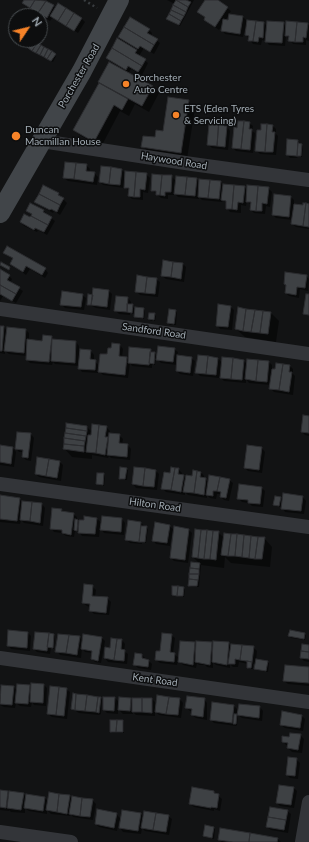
<!DOCTYPE html>
<style>
body{margin:0}
#map{position:relative;width:309px;height:842px;overflow:hidden;background:#121314;font-family:Lato,sans-serif}
canvas{display:block}
.north{position:absolute;left:8px;top:8px;width:40px;height:40px;box-sizing:border-box;background:#0d0e0f;border:1px solid #494e51;border-radius:50%;rotate:55deg;font-size:11px;font-weight:700;line-height:16px;text-align:center;color:#a3adb5}
.north::after{content:'';display:block;margin:auto;width:14px;height:18px;background:#f68328;clip-path:polygon(50% 0,100% 100%,50% 72%,0 100%)}
</style>
<div id="map">
<canvas width="309" height="842"></canvas>
<div class="north">N</div>
</div>
<script>
const c = document.querySelector('canvas').getContext('2d');
c.lineJoin = 'round';
function fill(path, color) { c.fillStyle = color; c.fill(path, 'evenodd'); }
const toPath = rows => new Path2D(rows.map(r => 'M' + r).join(''));
function strokePath(path, color, width, dash) { c.strokeStyle = color; c.lineWidth = width; c.lineCap = dash ? 'butt' : 'round'; c.setLineDash(dash || []); c.stroke(path); }
function label(font, color, halo, rows, align = 'center') {
  c.font = font + ' Lato,sans-serif'; c.lineWidth = 3; c.setLineDash([]); c.textBaseline = 'middle'; c.strokeStyle = halo; c.fillStyle = color; for (const [text, x, y, turn = 0] of rows) {
    c.save(); c.translate(x, y); c.rotate((+turn || 0) * Math.PI / 180); c.textAlign = isNaN(turn) ? turn : align; if (halo) c.strokeText(text, 0, 0); c.fillText(text, 0, 0); c.restore();
  }
}
const shadow = toPath([
 [25,0,44,0,56,8,81,18,85,22,78,33,53,17,50,21,27,7,23,3],
 [167,0,194,0,180,26,169,20,175,4],
 [206,0,216,0,231,11,225,21,229,21,243,17,248,22,248,21,264,23,267,26,283,23,287,27,307,24,309,25,309,47,309,41,306,40,306,45,293,44,286,35,285,46,269,45,266,41,262,40,261,45,253,44,246,35,247,29,245,29,243,37,225,34,222,30,223,24,219,30,205,20],
 [130,19,149,30,152,33,151,36,160,43,154,54,144,48,139,56,148,63,142,75,131,69,128,74,152,87,159,93,149,112,135,104,129,116,120,111,101,147,81,136,74,130,110,63,120,69,121,68,107,58],
 [31,50,55,55,56,56,53,62],
 [188,101,195,108,187,159,149,153,143,146,164,132],
 [225,120,228,124,228,128,230,131,228,150,212,148,209,145,214,126],
 [249,123,253,126,252,131,255,133,253,153,236,151,233,148],
 [273,126,276,129,276,134,278,136,276,155,260,154,256,150,262,132],
 [298,141,303,146,302,157,300,157,297,155,294,155,298,158,290,158,287,154],
 [86,165,90,169,89,172,94,173,98,177,97,185,68,181,64,178],
 [122,170,126,174,146,174,150,178,148,193,143,192,143,200,132,199,129,196,129,191,124,186,124,188,103,185,100,182],
 [171,176,176,181,197,179,200,183,221,182,223,185,244,187,248,190,268,188,272,192,270,207,266,206,265,214,254,213,251,210,251,205,247,201,246,206,241,205,241,213,230,212,227,208,227,204,223,200,222,202,202,200,199,197,199,199,178,197,174,193,174,195,168,195,168,199,161,198,152,190],
 [58,194,67,203,60,215,54,211,53,213,39,205,36,202],
 [291,197,294,200,294,205,304,206,309,205,309,229,296,227,292,224,293,220,276,218,273,215],
 [31,204,44,211,47,214,47,215,55,221,47,235,38,230,37,232,24,226,21,222,31,219,33,215,27,211],
 [4,252,45,269,48,273,45,278,30,269,26,275,11,264,14,259],
 [164,261,183,264,186,267,184,282,166,279,162,276],
 [0,271,9,276,12,279,10,283,23,291,16,303,3,296,0,301],
 [306,276,309,279,308,291,300,289,299,298,289,296,286,293,287,286,285,284],
 [156,279,160,282,158,297,140,295,136,291],
 [109,291,112,294,110,310,96,308,88,304],
 [82,295,86,298,84,310,65,308,61,304],
 [128,298,131,302,131,305,134,308,143,309,145,310,144,319,136,318,135,316,135,314,130,313,130,315,119,314,116,311],
 [231,307,234,310,232,330,220,329,217,325],
 [176,311,177,312,176,325,170,325,168,323],
 [271,313,279,321,276,342,245,337,236,329],
 [154,314,156,316,155,321,151,321,149,319],
 [0,327,4,327,7,331,26,330,29,333,29,340,43,342,51,337,55,341,76,342,79,346,79,350,91,351,94,355,94,361,100,366,108,355,120,345,123,349,122,357,126,358,129,360,150,350,158,356,174,349,178,352,177,356,191,358,195,361,193,376,180,374,177,371,177,365,161,363,156,358,155,365,152,365,152,368,132,366,130,363,128,378,103,375,98,370,98,373,82,372,79,368,79,366,55,364,53,362,52,365,30,363,27,360,27,356,9,354,5,351,5,354,0,353],
 [218,358,222,363,244,361,247,364,269,362,272,365,272,370,276,371,277,364,290,366,293,369,293,374,295,376,293,395,274,392,270,388,271,385,249,383,246,379,246,383,224,381,219,376,219,378,200,376,197,373],
 [309,417,309,436,305,435,302,432],
 [87,427,92,432,106,427,110,431,109,434,119,435,123,439,122,445,128,445,131,449,130,460,111,458,109,456,108,458,92,455,92,459,72,457,64,448],
 [31,434,34,438,31,461,26,460,23,457,23,452,19,452,16,448],
 [0,446,13,448,16,452,14,467,0,465],
 [248,446,262,448,265,452,262,473,248,471,245,468],
 [60,462,63,465,61,481,39,477,36,474],
 [126,469,128,470,127,480,121,480,120,478],
 [178,469,182,473,181,476,186,479,193,477,201,472,204,476,204,479,209,482,229,480,233,483,229,501,224,500,221,497,221,494,217,494,216,499,210,498,207,495,207,498,188,495,185,492,185,495,166,492,162,488,171,474],
 [156,471,159,474,157,490,136,488,133,484],
 [104,474,105,476,104,486,99,485,97,483],
 [262,488,265,491,263,507,252,506,249,503,242,502,238,498],
 [0,496,19,498,22,502,42,504,45,508,43,526,24,523,21,520,20,524,0,522],
 [303,497,306,501,304,514,285,512,282,507,276,506,274,505,280,498,283,501],
 [61,510,64,513,73,514,77,517,76,521,80,523,85,521,85,517,97,519,102,523,122,519,125,523,124,535,104,533,100,528,99,537,82,536,79,532,75,531,74,537,66,536,62,533,54,532,51,528],
 [141,523,148,529,146,543,142,543,142,544,130,543,126,539],
 [169,526,173,529,170,546,156,544,153,540],
 [189,530,192,533,188,563,174,561,171,558],
 [218,532,224,538,264,538,272,547,270,567,231,563,225,557,224,568,201,565,199,587,191,587,189,585,192,563,200,564,193,557],
 [92,586,96,590,95,597,107,598,111,602,109,615,94,614,90,610,90,607,87,606,83,603],
 [183,588,185,589,184,597,174,596,173,595],
 [9,631,28,633,31,636,30,651,11,649,8,645],
 [304,634,306,635,305,640,291,638,290,636],
 [54,635,55,636,54,649,51,648,50,654,37,652,34,649],
 [171,635,175,638,173,653,180,659,195,643,197,646,211,643,214,646,228,643,231,646,253,647,257,651,256,660,267,662,269,663,268,672,257,670,255,669,256,665,253,664,253,669,249,669,248,667,248,664,239,662,238,667,233,667,230,664,230,668,216,665,213,662,213,668,207,667,205,665,199,665,197,663,196,668,183,665,178,660,177,665,160,663,156,660],
 [79,637,83,641,102,638,105,641,101,663,95,662,92,659,93,653,85,652,82,648,81,658,60,655,57,651],
 [122,640,125,644,124,651,128,654,127,664,108,662,105,658,111,649],
 [309,647,309,662,304,661,301,658],
 [142,655,145,658,145,660,149,661,152,664,151,670,138,668,134,664],
 [309,668,309,686,288,684,284,681],
 [44,685,47,688,46,706,34,705,32,702,31,707,20,706,16,703,15,708,4,707,0,705,0,686,14,687,17,691,29,686,32,689],
 [66,689,70,692,67,719,52,717,48,714],
 [74,695,101,698,102,699,101,714,99,715,79,713,74,710,72,709],
 [104,698,115,698,120,703,130,699,133,701,133,699,152,699,157,704,180,699,183,703,181,718,159,715,155,711,155,716,136,715,133,712,133,714,123,714,118,709,118,714,107,713,104,710],
 [204,699,207,703,207,720,196,718,192,715,193,712,190,711,187,708],
 [213,703,234,706,239,711,260,707,263,711,262,721,242,718,238,715,237,725,236,726,214,723,211,720],
 [301,715,305,719,303,731,285,728,281,725],
 [123,721,124,723,124,733,112,733,111,731],
 [300,735,304,739,302,753,292,752,288,748,289,745,286,745,283,741],
 [296,759,300,763,298,779,290,778,287,775],
 [294,788,297,791,294,808,280,806,277,803],
 [0,791,7,792,9,794,23,794,27,798,27,795,45,798,48,801,69,796,72,799,92,800,96,804,93,820,73,817,71,814,70,816,51,814,47,810,47,814,29,811,25,808,25,813,11,812,9,810,9,811,0,810],
 [214,792,222,799,220,811,214,809,214,811,194,807,190,804],
 [287,811,291,814,288,833,271,830,267,827],
 [116,814,121,819,141,814,144,817,168,816,172,819,169,835,145,831,142,828,141,834,123,832,120,828,121,821,119,821,117,831,99,827,96,824],
 [214,828,215,829,214,839,204,836],
 [219,839,278,839,281,842,222,842]
]);
const building = toPath([
 [24,0,35,0,30,8,22,3,24,0],
 [35,0,46,1,38,13,30,8,35,0],
 [176,0,188,7,186,12,173,5,176,0],
 [176,0,186,0,191,2,188,7,176,0],
 [205,0,218,0,228,7,215,27,204,20,205,17,197,12,205,0],
 [46,1,54,5,47,18,38,13,46,1],
 [58,3,66,8,58,21,50,16,58,3],
 [173,5,186,12,184,16,171,10,173,5],
 [66,8,74,13,66,26,58,21,66,8],
 [171,10,184,16,181,21,169,14,171,10],
 [74,13,82,18,74,31,66,26,74,13],
 [169,14,181,21,179,25,166,19,169,14],
 [229,14,243,16,240,34,221,31,223,19,228,20,229,14],
 [130,17,150,29,147,33,158,39,154,45,124,27,130,17],
 [247,20,256,21,253,41,248,41,249,36,245,35,247,20],
 [256,21,264,22,263,38,259,37,258,42,253,41,256,21],
 [267,21,284,22,282,43,265,42,267,21],
 [286,21,297,22,295,42,288,41,289,36,285,36,286,21],
 [297,22,308,23,306,38,303,37,303,42,295,42,297,22],
 [124,27,154,45,150,52,140,46,138,49,118,37,124,27],
 [117,38,137,50,135,53,146,59,142,66,112,48,117,38],
 [33,41,37,43,32,51,28,48,33,41],
 [37,43,41,45,36,53,32,51,37,43],
 [41,45,44,47,40,55,36,53,41,45],
 [44,47,48,49,44,57,40,55,44,47],
 [112,48,142,66,138,72,128,66,126,70,106,58,112,48],
 [48,49,52,51,47,59,44,57,48,49],
 [52,51,56,54,51,61,47,59,52,51],
 [109,62,153,86,142,106,98,82,109,62],
 [99,83,128,99,122,110,114,105,94,142,73,130,99,83],
 [168,97,189,100,181,153,141,147,143,136,155,137,156,130,163,131,168,97],
 [213,118,219,119,217,146,207,145,209,124,213,125,213,118],
 [219,119,225,119,224,126,227,126,225,147,217,146,219,119],
 [238,121,244,121,241,149,232,148,234,127,237,128,238,121],
 [244,121,250,122,249,129,252,129,250,150,241,149,244,121],
 [261,124,267,124,265,152,255,151,257,130,261,130,261,124],
 [267,124,273,125,272,132,275,132,273,152,265,152,267,124],
 [287,139,298,140,297,156,286,155,287,139],
 [298,143,302,144,301,156,297,156,298,143],
 [65,162,76,163,74,179,63,178,65,162],
 [76,163,87,164,86,171,95,172,93,182,74,179,76,163],
 [101,166,111,167,109,184,99,182,101,166],
 [111,167,122,169,120,185,109,184,111,167],
 [125,171,136,172,134,197,128,196,129,188,124,188,125,171],
 [136,172,147,173,145,190,140,189,140,197,134,197,136,172],
 [152,174,162,175,160,195,156,195,156,191,151,191,152,174],
 [162,175,172,175,171,192,165,192,165,196,160,195,162,175],
 [176,176,187,177,185,195,174,194,176,176],
 [187,177,197,178,195,196,185,195,187,177],
 [199,179,210,180,208,198,198,197,199,179],
 [210,180,221,181,219,199,208,198,210,180],
 [223,184,234,185,232,209,226,209,226,201,221,200,223,184],
 [43,185,59,193,58,195,64,198,60,205,39,194,43,185],
 [234,185,245,186,243,203,238,202,237,210,232,209,234,185],
 [247,185,258,186,256,211,250,210,251,202,246,202,247,185],
 [258,186,269,187,267,204,262,203,262,211,256,211,258,186],
 [39,194,60,205,57,212,51,209,50,210,34,202,39,194],
 [274,194,291,196,289,217,272,215,274,194],
 [30,203,44,210,43,212,52,217,48,225,31,216,32,214,26,211,30,203],
 [303,203,306,203,303,226,291,224,294,204,303,205,303,203],
 [306,203,309,204,309,227,303,226,306,203],
 [24,214,30,217,31,216,48,225,44,232,35,228,34,230,20,222,24,214],
 [7,246,46,268,42,275,26,266,23,272,10,264,13,258,3,253,7,246],
 [163,260,173,262,171,277,161,276,163,260],
 [1,262,10,267,9,270,0,265,1,262],
 [173,262,183,263,181,279,171,277,173,262],
 [0,269,10,275,7,280,20,287,16,294,0,285,0,269],
 [285,272,307,275,305,288,297,287,296,295,285,293,286,285,284,284,285,272],
 [137,275,147,277,145,293,135,292,137,275],
 [147,277,157,278,155,294,145,293,147,277],
 [0,285,16,294,12,301,0,294,0,285],
 [93,288,109,290,107,307,91,305,93,288],
 [62,291,83,294,81,307,60,305,62,291],
 [88,294,93,295,91,305,87,305,88,294],
 [306,294,309,294,309,315,303,314,306,294],
 [116,296,128,297,127,312,114,311,116,296],
 [127,304,133,304,132,313,127,312,127,304],
 [218,304,231,306,228,327,216,326,218,304],
 [135,307,144,308,143,318,134,317,135,307],
 [238,307,246,309,243,331,235,329,238,307],
 [169,309,176,310,174,324,167,323,169,309],
 [246,309,255,310,251,332,243,331,246,309],
 [255,310,263,311,260,333,251,332,255,310],
 [263,311,271,312,268,334,260,333,263,311],
 [149,313,155,313,154,320,148,319,149,313],
 [0,326,4,326,2,351,0,351,0,326],
 [7,327,26,329,24,353,4,351,7,327],
 [43,335,52,336,49,362,26,360,27,339,42,341,43,335],
 [52,339,76,341,75,363,51,361,52,339],
 [112,343,120,344,119,356,127,357,125,375,98,372,100,354,107,354,108,348,111,348,112,343],
 [158,346,175,348,173,362,156,360,158,346],
 [129,347,151,349,149,365,128,363,129,347],
 [80,349,91,350,90,359,96,360,95,370,78,369,80,349],
 [150,352,155,352,154,364,149,363,150,352],
 [177,355,192,357,190,373,176,371,177,355],
 [198,355,208,356,206,374,195,373,198,355],
 [208,356,218,358,216,375,206,374,208,356],
 [222,357,233,358,231,379,220,378,222,357],
 [233,358,244,360,242,380,231,379,233,358],
 [247,359,258,360,256,381,245,379,247,359],
 [258,360,269,361,267,382,256,381,258,360],
 [276,363,283,364,279,390,269,389,272,369,275,369,276,363],
 [283,364,290,365,289,372,292,372,289,392,279,390,283,364],
 [303,415,309,416,309,433,301,432,303,415],
 [66,423,87,426,87,431,66,428,66,423],
 [92,424,99,425,96,453,86,452,88,435,91,435,92,424],
 [99,425,107,426,105,437,108,437,105,455,96,453,99,425],
 [66,428,87,431,86,436,65,433,66,428],
 [17,432,31,433,28,458,22,457,23,450,15,449,17,432],
 [65,433,86,436,85,441,64,438,65,433],
 [109,433,120,434,119,443,128,444,127,457,107,455,109,433],
 [64,438,85,441,84,446,64,444,64,438],
 [64,444,84,446,84,452,63,449,64,444],
 [0,445,13,447,11,464,0,462,0,445],
 [247,445,262,447,259,470,244,468,247,445],
 [37,457,49,459,46,476,35,474,37,457],
 [49,459,60,461,57,478,46,476,49,459],
 [120,467,127,468,125,479,119,479,120,467],
 [134,467,145,468,143,486,132,484,134,467],
 [171,467,175,468,171,490,161,489,164,472,170,473,171,467],
 [145,468,156,470,154,487,143,486,145,468],
 [175,468,179,468,178,474,184,475,181,492,171,490,175,468],
 [193,470,197,471,194,493,183,492,186,475,192,476,193,470],
 [197,471,201,472,200,477,206,478,204,495,194,493,197,471],
 [97,473,104,473,103,485,96,484,97,473],
 [209,475,220,477,217,491,213,491,213,496,206,495,209,475],
 [220,477,230,479,226,498,220,497,221,492,217,491,220,477],
 [239,484,262,487,260,504,248,503,248,500,237,499,239,484],
 [283,493,303,496,301,511,281,509,283,493],
 [0,495,20,498,17,521,0,519,0,495],
 [275,496,281,497,279,506,273,505,275,496],
 [22,501,32,502,30,521,20,520,22,501],
 [32,502,42,503,40,523,30,521,32,502],
 [52,508,62,509,61,511,74,513,71,535,62,533,62,530,50,529,52,508],
 [84,516,97,518,95,534,78,533,79,520,84,520,84,516],
 [102,516,122,518,121,532,100,530,102,516],
 [75,519,78,520,77,531,74,530,75,519],
 [128,520,141,522,139,542,125,540,128,520],
 [155,522,170,525,167,543,152,541,155,522],
 [141,526,147,526,145,542,139,542,141,526],
 [174,526,189,529,185,560,170,558,174,526],
 [195,529,201,530,198,558,192,557,195,529],
 [201,530,207,530,204,559,198,558,201,530],
 [207,530,213,531,210,559,204,559,207,530],
 [213,531,219,531,216,560,210,559,213,531],
 [224,533,231,534,228,556,221,555,224,533],
 [231,534,237,534,235,556,228,556,231,534],
 [237,534,244,535,242,557,235,556,237,534],
 [244,535,251,536,249,558,242,557,244,535],
 [251,536,258,537,255,559,249,558,251,536],
 [258,537,265,537,262,559,255,559,258,537],
 [191,562,200,563,199,569,190,568,191,562],
 [190,568,199,569,199,574,189,574,190,568],
 [189,574,199,574,198,580,189,579,189,574],
 [189,579,198,580,197,586,188,586,189,579],
 [84,584,93,585,92,596,108,597,106,613,89,611,90,604,82,603,84,584],
 [172,586,178,586,177,596,172,595,172,586],
 [178,586,184,587,183,596,177,596,178,586],
 [8,630,28,632,27,648,7,646,8,630],
 [290,630,305,633,304,639,288,636,290,630],
 [35,632,49,633,47,651,33,649,35,632],
 [49,633,54,634,53,648,47,647,49,633],
 [162,633,172,634,170,652,175,653,174,662,155,660,156,651,160,651,162,633],
 [58,634,69,635,66,653,55,652,58,634],
 [83,634,102,637,98,661,91,659,92,651,81,649,83,634],
 [69,635,80,636,77,655,66,653,69,635],
 [111,638,117,639,114,660,104,658,105,647,110,648,111,638],
 [117,639,122,639,121,649,125,650,124,661,114,660,117,639],
 [180,641,195,642,193,665,178,662,180,641],
 [196,641,212,642,210,665,195,662,196,641],
 [213,641,229,642,227,665,212,662,213,641],
 [231,644,242,645,240,660,235,659,235,664,228,664,231,644],
 [302,644,309,645,309,652,301,651,302,644],
 [242,645,254,646,252,662,240,660,242,645],
 [301,651,309,652,309,659,300,658,301,651],
 [135,653,142,654,142,658,149,660,148,667,133,665,135,653],
 [256,659,268,661,266,671,254,669,256,659],
 [247,661,252,662,251,668,247,668,247,661],
 [285,665,309,667,309,683,283,681,285,665],
 [31,683,44,684,43,703,30,702,31,683],
 [17,684,30,685,28,704,15,703,17,684],
 [1,685,14,686,12,705,0,704,1,685],
 [50,686,59,687,56,715,47,714,50,686],
 [59,687,67,688,64,716,56,715,59,687],
 [73,693,76,694,75,710,71,709,73,693],
 [76,694,87,695,85,711,75,710,76,694],
 [87,695,98,697,96,712,85,711,87,695],
 [157,695,169,697,166,714,155,712,157,695],
 [187,696,205,698,203,717,191,715,192,709,185,708,187,696],
 [98,697,101,697,99,713,96,712,98,697],
 [103,697,115,697,114,711,103,710,103,697],
 [119,697,131,698,130,711,118,710,119,697],
 [169,697,180,698,178,715,166,714,169,697],
 [132,698,142,698,142,712,132,712,132,698],
 [142,698,152,698,152,713,142,712,142,698],
 [212,702,234,705,232,723,210,720,212,702],
 [239,704,260,706,259,718,237,715,239,704],
 [282,711,302,715,300,728,280,725,282,711],
 [234,714,237,714,236,724,233,724,234,714],
 [110,720,117,720,116,732,110,732,110,720],
 [117,720,123,720,123,732,116,732,117,720],
 [290,733,301,734,298,750,287,748,288,743,282,742,282,736,289,737,290,733],
 [288,757,297,758,295,776,286,775,288,757],
 [279,785,294,787,291,805,276,803,279,785],
 [192,787,214,791,214,793,219,794,217,808,211,807,211,808,189,804,192,787],
 [0,790,8,791,6,808,0,807,0,790],
 [9,791,24,793,21,810,7,808,9,791],
 [49,792,59,794,57,812,46,810,49,792],
 [26,794,45,797,43,811,24,808,26,794],
 [59,794,70,795,67,814,57,812,59,794],
 [72,796,82,798,80,816,69,814,72,796],
 [82,798,93,799,90,817,80,816,82,798],
 [270,807,288,810,286,820,268,817,270,807],
 [97,809,117,813,114,828,95,824,97,809],
 [122,810,141,813,138,831,119,828,122,810],
 [144,811,156,813,153,830,141,828,144,811],
 [156,813,169,815,166,832,153,830,156,813],
 [268,817,286,820,284,830,266,827,268,817],
 [205,825,214,827,212,838,203,836,205,825],
 [220,828,250,833,249,842,233,842,218,840,220,828],
 [250,833,278,838,277,842,249,842,250,833]
]);
const path = toPath([
 [84,0,97,8]
]);
const street = toPath([
 [40,143,48,142,192,164,309,180],
 [0,309,309,354],
 [0,484,309,527],
 [0,658,309,702],
 [0,832,71,842],
 [302,842,309,802]
]);
const secondary = toPath([
 [0,213,82,71,119,0]
]);
const markers = [
 [126,84,4,"#f68328"],
 [176,115,4,"#f68328"],
 [16,136,5,"#f68328"]
];
const streetNames = [
 ["Porchester Road",79,76,-60],
 ["Haywood Road",174,161,9],
 ["Sandford Road",154,331,8],
 ["Hilton Road",155,505,8],
 ["Kent Road",155,680,8]
];
const poiNames = [
 ["Porchester",134,78],
 ["Auto Centre",134,90],
 ["ETS (Eden Tyres",184,109],
 ["& Servicing)",184,121],
 ["Duncan",25,130],
 ["Macmillan House",25,142]
];
fill(shadow, '#0007');
fill(building, '#3e4144');
strokePath(building, '#2c2d30', 1);
strokePath(path, '#393d40', 2.5, [2, 3]);
strokePath(street, '#333539', 14);
strokePath(secondary, '#414549', 20);
for (const [x, y, r, color] of markers) { const dot = new Path2D(); dot.arc(x, y, r, 0, 2 * Math.PI); c.fillStyle = color; c.fill(dot); strokePath(dot, '#0d0e0f', 1.5); }
label('10px', '#a3adb5', '#0d0e0f', streetNames);
label('10px', '#a3adb5', '#0d0e0f', poiNames, 'left');
</script>
